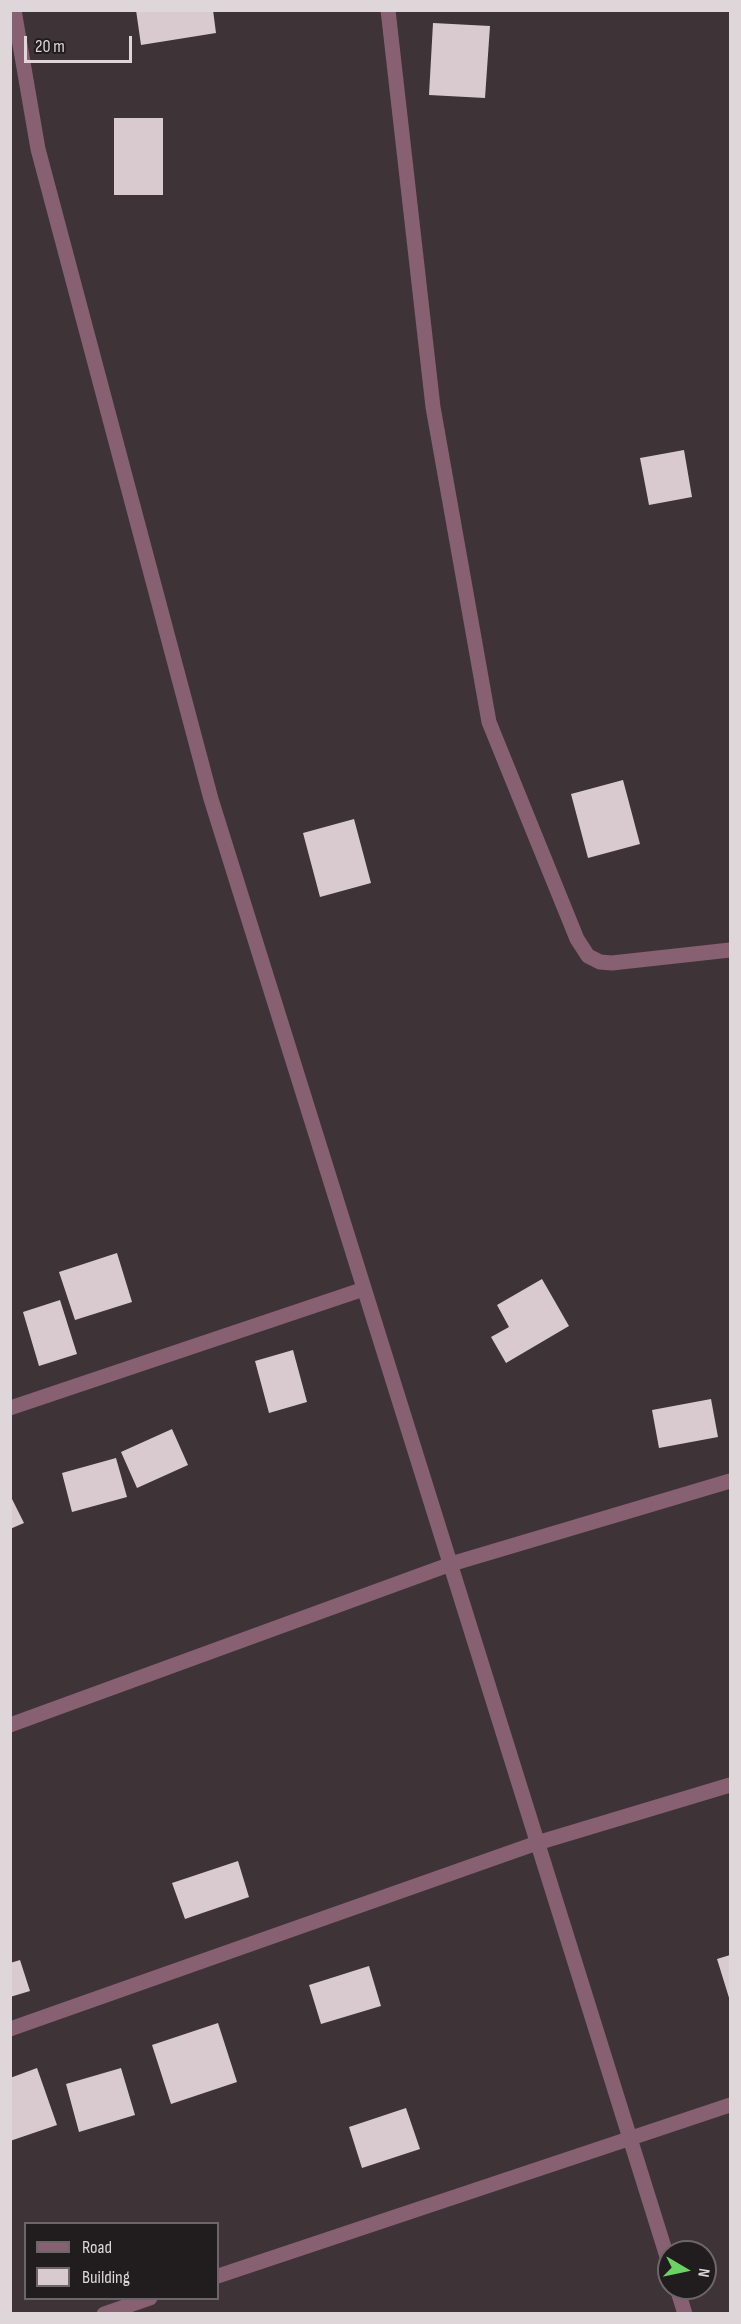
<!DOCTYPE html>
<style>
body{margin:0}
#map{position:relative;width:741px;height:2324px;overflow:hidden;background:#3e3337;font-family:"Sofia Sans Condensed",sans-serif}
canvas{display:block}
.frame{position:absolute;inset:0;border:12px solid #ded6d9;pointer-events:none}
.legend{position:absolute;left:24px;top:2222px;width:195px;height:78px;box-sizing:border-box;background:#211c1e;border:2px solid #6d6669;margin:0;padding:8px 10px;list-style:none;font-size:18px;color:#ded6d9}
.legend li{display:flex;align-items:center;gap:12px;height:30px}
.legend b{width:30px;border:2px solid #6d6669}
.north{position:absolute;left:657px;top:2240px;width:60px;height:60px;box-sizing:border-box;background:#211c1e;border:2px solid #6d6669;border-radius:50%;rotate:99deg;font-size:16px;font-weight:700;line-height:24px;text-align:center;color:#ded6d9}
.north::after{content:'';display:block;margin:auto;width:21px;height:27px;background:#6ad363;clip-path:polygon(50% 0,100% 100%,50% 72%,0 100%)}
.scale{position:absolute;left:24px;top:36px;width:108px;height:27px;box-sizing:border-box;border:3px solid #ded6d9;border-top:0;padding-left:8px;font-size:18px;line-height:21px;white-space:nowrap;color:#ded6d9;-webkit-text-stroke:4px #211c1e;paint-order:stroke}
</style>
<div id="map">
<canvas width="741" height="2324"></canvas>
<div class="frame"></div>
<ul class="legend">
<li><b style="height:8px;background:#876071"></b>Road</li>
<li><b style="height:16px;background:#d9cad0"></b>Building</li>
</ul>
<div class="north">N</div>
<div class="scale">20 m</div>
</div>
<script>
const c = document.querySelector('canvas').getContext('2d');
c.lineJoin = 'round';
function fill(path, color) { c.fillStyle = color; c.fill(path, 'evenodd'); }
const toPath = rows => new Path2D(rows.map(r => 'M' + r).join(''));
function strokePath(path, color, width, dash) { c.strokeStyle = color; c.lineWidth = width; c.lineCap = dash ? 'butt' : 'round'; c.setLineDash(dash || []); c.stroke(path); }
const building = toPath([
 [136,10,213,10,216,33,141,45],
 [433,23,490,26,485,98,429,95],
 [114,118,163,118,163,195,114,195],
 [684,450,692,497,649,505,640,458],
 [623,780,640,844,588,858,571,794],
 [354,819,371,883,320,897,303,833],
 [117,1253,132,1302,75,1320,59,1272],
 [542,1279,569,1326,506,1363,491,1337,509,1327,497,1305],
 [60,1300,77,1354,39,1366,23,1312],
 [293,1350,307,1402,269,1413,255,1361],
 [711,1399,718,1437,659,1448,652,1410],
 [172,1429,188,1465,137,1488,121,1452],
 [116,1458,127,1497,72,1512,62,1473],
 [10,1495,24,1523,10,1529],
 [238,1861,249,1897,185,1919,172,1883],
 [730,1955,730,2001,717,1959],
 [20,1960,30,1991,10,1997,10,1963],
 [369,1966,381,2006,321,2024,309,1985],
 [218,2023,237,2082,171,2104,152,2045],
 [37,2068,57,2125,10,2141,10,2078],
 [121,2068,135,2115,79,2132,66,2084],
 [406,2108,420,2149,362,2168,349,2127]
]);
const minor = toPath([
 [14,10,38,149,211,799,669,2263],
 [388,10,433,407,489,722,577,939,588,956,600,962,612,963,730,950],
 [10,1408,364,1289],
 [10,1725,451,1564,730,1481],
 [10,2029,537,1843,730,1785],
 [218,2276,730,2105],
 [677,2288,685,2314],
 [104,2314,150,2298]
]);
fill(building, '#d9cad0');
strokePath(minor, '#876071', 15);
</script>
